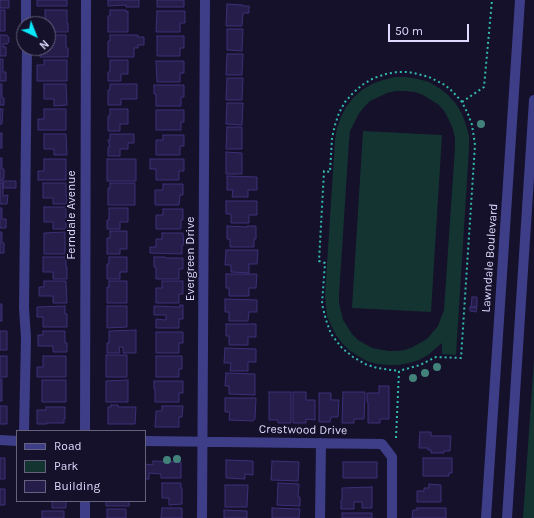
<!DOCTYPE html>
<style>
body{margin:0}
#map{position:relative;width:534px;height:518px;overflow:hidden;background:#15112a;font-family:Karla,sans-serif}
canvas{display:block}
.legend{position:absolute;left:16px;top:430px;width:130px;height:72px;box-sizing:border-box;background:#15112a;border:1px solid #65627f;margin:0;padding:5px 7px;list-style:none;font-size:12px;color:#dedbff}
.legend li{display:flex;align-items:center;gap:8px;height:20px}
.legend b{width:20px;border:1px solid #65627f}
.north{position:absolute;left:16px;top:16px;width:40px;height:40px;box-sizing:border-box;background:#15112a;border:1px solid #65627f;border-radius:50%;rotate:137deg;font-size:11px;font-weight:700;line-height:16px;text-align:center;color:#dedbff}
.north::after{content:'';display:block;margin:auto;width:14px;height:18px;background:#0ae9fc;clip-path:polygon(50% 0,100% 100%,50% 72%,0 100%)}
.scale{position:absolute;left:388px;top:24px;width:81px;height:18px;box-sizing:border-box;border:2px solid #dedbff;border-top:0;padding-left:5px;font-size:12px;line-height:14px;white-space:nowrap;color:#dedbff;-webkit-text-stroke:3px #15112a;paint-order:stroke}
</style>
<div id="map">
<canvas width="534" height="518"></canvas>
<ul class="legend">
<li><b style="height:5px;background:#3e3d88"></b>Road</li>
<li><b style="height:11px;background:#143432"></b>Park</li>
<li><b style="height:11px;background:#261d4b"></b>Building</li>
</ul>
<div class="north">N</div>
<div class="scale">50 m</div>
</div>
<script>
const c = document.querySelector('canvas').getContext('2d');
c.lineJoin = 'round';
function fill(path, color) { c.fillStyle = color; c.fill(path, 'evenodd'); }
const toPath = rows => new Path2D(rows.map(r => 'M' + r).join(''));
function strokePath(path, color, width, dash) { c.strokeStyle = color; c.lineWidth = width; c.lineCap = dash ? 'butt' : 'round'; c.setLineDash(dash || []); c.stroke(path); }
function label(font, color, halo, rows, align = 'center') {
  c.font = font + ' Karla,sans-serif'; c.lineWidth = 4; c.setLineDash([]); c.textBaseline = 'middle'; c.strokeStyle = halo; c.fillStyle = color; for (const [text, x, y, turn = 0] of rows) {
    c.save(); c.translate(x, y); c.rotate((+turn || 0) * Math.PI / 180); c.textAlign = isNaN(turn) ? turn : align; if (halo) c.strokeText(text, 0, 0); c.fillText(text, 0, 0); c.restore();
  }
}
const green = toPath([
 [395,77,406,77,418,79,429,82,439,88,448,95,456,104,462,114,466,125,469,136,469,148,456,355,442,354,442,343,428,355,419,360,409,363,398,365,388,365,377,364,367,361,358,356,349,350,342,343,336,335,331,325,327,316,326,305,325,295,335,140,337,128,341,117,346,107,353,98,362,90,372,84,383,80],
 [396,91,405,91,415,92,423,95,439,105,445,112,449,120,453,129,455,138,455,147,444,310,438,326,427,339,413,347,405,350,397,351,389,351,372,348,358,340,352,334,343,320,339,303,339,295,349,141,350,131,358,115,364,107,370,101,387,93],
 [363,131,442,135,431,312,352,308],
 [534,359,534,518,523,518]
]);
const building = toPath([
 [0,0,9,0,9,8,0,8,0,0],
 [37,0,67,0,67,6,37,6,37,0],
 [108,0,139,0,139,7,126,7,126,5,108,6,108,0],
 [157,0,184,0,184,7,157,7,157,0],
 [227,4,243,5,243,6,249,6,249,13,243,13,242,26,226,26,227,4],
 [0,10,5,10,5,31,0,31,0,10],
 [45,10,67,10,67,23,68,23,68,32,48,32,48,24,38,24,38,22,40,22,40,20,45,20,45,10],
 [110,10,126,10,126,12,128,11,128,32,108,32,108,16,110,16,110,10],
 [157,11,185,11,185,23,180,23,180,32,156,32,157,11],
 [227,29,243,29,242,51,227,50,227,29],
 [0,35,7,35,9,38,9,42,7,44,3,44,3,47,6,47,6,56,0,56,0,35],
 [48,35,66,35,66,48,68,48,68,57,40,57,40,48,48,48,48,35],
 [110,35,138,35,138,37,144,37,144,45,138,45,138,48,134,48,134,57,108,57,108,41,110,41,110,35],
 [157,36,184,36,184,48,180,48,180,56,157,56,157,36],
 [227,54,243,54,242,75,226,75,227,54],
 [0,59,3,59,3,72,6,72,6,81,0,81,0,59],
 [44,60,67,60,67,81,37,81,37,65,44,65,44,60],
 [110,60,128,60,128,74,121,74,121,81,108,81,108,72,110,72,110,60],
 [156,61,184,61,184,73,180,73,180,82,157,82,156,61],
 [227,78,243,78,242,100,226,100,227,78],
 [0,84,2,84,2,98,4,98,4,105,0,105,0,84],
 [44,84,66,84,67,105,54,106,54,99,44,99,44,84],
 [110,84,137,84,137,99,121,99,121,105,108,105,108,90,110,90,110,84],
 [154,85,184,85,184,97,181,97,181,106,156,106,156,94,154,94,154,85],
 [227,103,243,103,242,125,226,124,227,103],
 [0,109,3,109,2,124,0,124,0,109],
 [44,109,66,109,66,130,38,130,38,119,44,119,44,109],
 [110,109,128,109,128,124,120,124,120,131,108,131,108,116,110,115,110,109],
 [156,110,184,110,184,122,181,122,181,130,156,130,156,110],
 [227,127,242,127,242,149,226,149,227,127],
 [0,133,2,133,2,148,0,148,0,133],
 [44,134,66,134,67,155,54,155,54,149,44,149,44,134],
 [110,134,134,134,134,143,128,143,128,149,120,149,120,156,108,156,108,147,110,147,108,140,110,140,110,134],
 [163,135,184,135,184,146,180,146,180,155,156,155,156,140,163,140,163,135],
 [226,152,242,153,242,174,226,174,226,152],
 [0,158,2,158,2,169,4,169,4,179,2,179,2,181,0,181,0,158],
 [44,159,66,159,66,180,38,180,38,171,44,171,44,159],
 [107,159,136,159,136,181,107,181,107,159],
 [150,159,184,159,184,171,179,171,179,180,156,180,156,169,150,169,150,159],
 [227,176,257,177,257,190,248,190,248,197,232,197,233,190,227,190,227,176],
 [3,181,16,181,16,188,3,188,3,181],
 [0,183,3,183,3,196,8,195,7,204,0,204,0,183],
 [43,183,66,183,66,196,67,196,67,204,53,204,53,198,43,198,43,183],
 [110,183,135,183,135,205,108,205,108,188,110,188,110,183],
 [163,184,183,184,183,195,180,195,179,205,155,205,155,190,163,190,163,184],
 [226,201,257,201,257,215,249,215,249,223,231,223,231,214,226,214,226,201],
 [44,207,66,207,66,229,53,229,53,222,44,222,44,207],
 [0,208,2,208,2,219,6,219,6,228,0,228,0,208],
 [109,208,128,208,128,222,120,222,120,229,107,229,107,220,109,220,109,208],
 [163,209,183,209,183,220,181,220,181,229,156,229,156,215,163,215,163,209],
 [227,226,247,227,247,226,256,226,256,239,254,239,254,247,230,247,230,239,227,239,227,226],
 [110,231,127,231,127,249,120,249,120,254,107,254,107,238,110,238,110,231],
 [0,232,2,232,2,243,4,243,4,253,0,253,0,232],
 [65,232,65,254,44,254,44,233,65,232],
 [162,233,183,233,184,245,182,245,182,254,150,253,150,247,156,247,156,239,162,239,162,233],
 [226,250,258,250,257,264,249,264,249,273,231,272,231,265,225,265,226,250],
 [43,257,66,257,66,267,67,267,67,279,53,279,53,272,43,272,43,257],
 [109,257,127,257,127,272,120,272,120,279,107,279,107,264,109,264,109,257],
 [154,257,165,257,166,258,183,258,183,269,179,269,179,279,156,279,156,267,154,267,154,257],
 [226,274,257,274,256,288,249,288,249,296,229,296,229,288,226,288,226,274],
 [44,281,66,281,67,303,53,303,53,296,39,296,39,287,44,287,44,281],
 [109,281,127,281,127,303,107,303,107,287,109,287,109,281],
 [162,281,183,281,183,294,179,294,179,303,156,303,156,288,162,288,162,281],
 [472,297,477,297,477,307,471,307,472,297],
 [225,299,257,300,257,312,249,312,248,321,229,321,229,312,225,312,225,299],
 [0,304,2,304,2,321,0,321,0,304],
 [180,305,183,305,183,319,179,319,179,328,156,328,156,319,166,320,166,315,154,315,154,306,180,307,180,305],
 [65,306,65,314,67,314,67,327,43,327,43,317,37,317,37,307,65,306],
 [107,306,127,306,127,327,107,328,107,306],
 [470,307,477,308,476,312,470,311,470,307],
 [226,324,256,324,256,337,248,337,248,345,229,345,229,336,226,336,226,324],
 [136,330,136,353,123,353,123,347,119,347,120,353,107,353,107,343,109,343,109,331,136,330],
 [0,331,7,331,7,350,0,350,0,331],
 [43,331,65,331,65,343,67,343,67,352,53,352,53,346,38,346,38,335,43,335,43,331],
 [156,332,183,332,183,343,179,343,179,353,156,353,156,332],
 [225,348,256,349,256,362,248,362,248,371,230,371,231,363,224,363,225,348],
 [106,355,127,355,127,377,106,377,106,355],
 [0,356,7,356,7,377,0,377,0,356],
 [43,356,66,356,66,377,37,377,37,367,43,367,43,356],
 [156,356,182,356,182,369,179,369,179,377,156,377,156,356],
 [226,373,255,374,255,395,229,394,229,386,225,386,226,373],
 [0,379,2,379,2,401,0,401,0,379],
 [42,380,66,380,66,402,42,402,42,380],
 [128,380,128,402,106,402,106,381,128,380],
 [154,381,183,381,183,393,179,393,179,402,155,402,155,389,154,389,154,381],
 [379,386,389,386,389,419,380,419,380,423,368,423,368,402,367,402,367,393,379,393,379,386],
 [269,392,291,392,291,423,278,423,278,420,269,420,269,392],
 [293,392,306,392,306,400,315,400,315,420,306,419,306,423,293,423,293,392],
 [343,392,365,392,364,419,354,419,354,423,342,423,343,392],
 [319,393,331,393,331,400,339,400,338,417,331,417,330,422,319,422,319,393],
 [225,398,256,398,255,419,253,421,229,420,230,412,225,412,225,398],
 [111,405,118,405,118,407,136,407,135,424,108,424,108,407,111,407,111,405],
 [0,406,7,406,7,424,0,424,0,406],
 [162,406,183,406,182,417,179,417,179,427,155,427,156,411,162,411,162,406],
 [46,407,65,407,65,419,64,419,64,423,47,423,47,424,37,424,37,410,46,410,46,407],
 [420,432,431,432,431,436,451,436,450,451,444,451,444,453,431,453,431,450,428,450,428,448,419,448,420,432],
 [0,458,5,458,5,479,0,479,0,458],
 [423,458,452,458,452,473,449,473,449,476,423,476,423,458],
 [226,460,253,461,253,475,245,474,245,479,226,478,226,460],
 [153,461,181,462,181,478,161,478,161,474,149,473,149,479,145,479,145,464,153,465,153,461],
 [272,461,299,462,298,481,271,480,272,461],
 [343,462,377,462,377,478,343,478,343,462],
 [162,483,181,483,181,488,182,488,182,504,169,505,169,498,162,498,162,483],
 [278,483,299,484,298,497,300,497,300,506,277,505,278,483],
 [429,484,441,485,441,502,417,502,417,491,424,491,424,488,429,488,429,484],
 [225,485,248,485,247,507,225,507,225,485],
 [372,487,372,508,362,508,362,502,354,502,354,509,341,509,341,500,342,500,342,488,372,487],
 [0,489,5,489,5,505,0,505,0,489],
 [42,501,66,501,66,508,52,508,52,501,42,501],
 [106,501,129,501,129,506,106,506,106,501],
 [162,508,182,508,182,518,161,518,162,508],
 [272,508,300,509,299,518,272,518,272,508],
 [417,508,446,508,446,518,412,518,413,510,417,510,417,508],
 [107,509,126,509,126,518,107,518,107,509],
 [224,510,247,511,247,518,224,518,224,510],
 [42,511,64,511,64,518,42,518,42,511],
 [342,513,372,513,372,518,342,518,342,513]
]);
const path = toPath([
 [462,102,484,87,492,0],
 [396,438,399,371,377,368,365,364,353,357,342,348,331,334,326,320,322,304,325,263,319,261,324,171,330,172,332,138,335,125,339,113,345,102,353,93,362,85,374,78,386,74,397,72,408,72,418,74,429,77,445,85,453,92,462,102,468,114,472,125,475,145,461,358,436,357,420,365,399,371]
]);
const minor = toPath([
 [26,0,26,24],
 [24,431,26,338,24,308,27,48],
 [85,431,86,0],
 [0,440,17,441],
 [145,441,382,444,392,457,392,518],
 [85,518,85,501],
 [202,518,205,0],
 [320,518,321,443],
 [486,518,520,0],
 [507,518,534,100]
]);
const trees = [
 [481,124],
 [437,367],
 [425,373],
 [413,378],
 [177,459],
 [167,460]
];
const streetNames = [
 ["Ferndale Avenue",72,215,-90],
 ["Lawndale Boulevard",490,258,-86],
 ["Evergreen Drive",191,259,-90],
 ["Crestwood Drive",303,430,1]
];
fill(green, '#143432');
fill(building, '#261d4b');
strokePath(building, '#3c3077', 1);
strokePath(path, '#32bbb0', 2, [2, 3]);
strokePath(minor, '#3e3d88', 10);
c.fillStyle = '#42827b';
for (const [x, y] of trees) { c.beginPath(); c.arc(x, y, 4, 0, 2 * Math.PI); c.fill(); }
label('12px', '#dedbff', '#15112a', streetNames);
</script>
